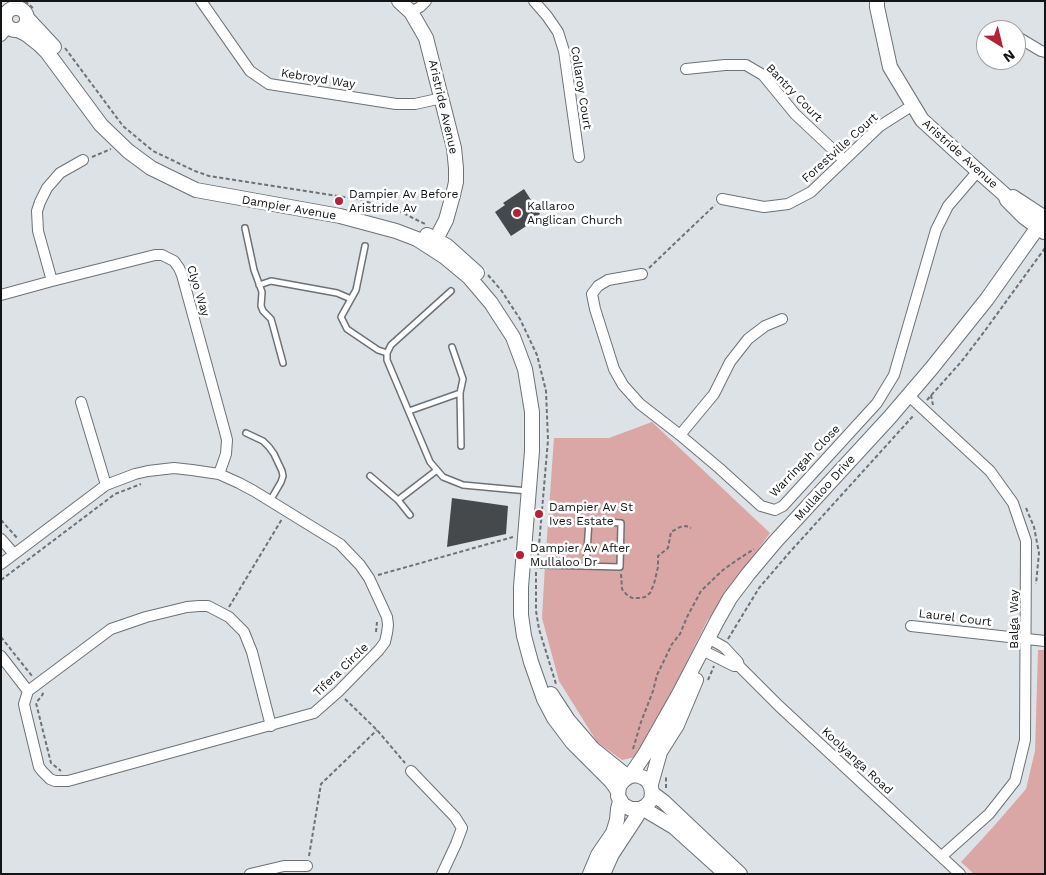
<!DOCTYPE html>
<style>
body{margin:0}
#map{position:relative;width:1046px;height:875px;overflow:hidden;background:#dde2e6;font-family:"Work Sans",sans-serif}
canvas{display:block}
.frame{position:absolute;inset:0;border:2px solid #121415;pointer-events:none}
.north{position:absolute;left:976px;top:20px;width:50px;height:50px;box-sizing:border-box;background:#fff;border:1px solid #a0a1a1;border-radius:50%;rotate:144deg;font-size:14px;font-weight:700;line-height:20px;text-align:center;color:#121415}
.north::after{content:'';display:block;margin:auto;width:18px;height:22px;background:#b42237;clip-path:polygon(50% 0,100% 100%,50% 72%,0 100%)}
</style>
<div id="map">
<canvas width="1046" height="875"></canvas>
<div class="frame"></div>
<div class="north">N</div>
</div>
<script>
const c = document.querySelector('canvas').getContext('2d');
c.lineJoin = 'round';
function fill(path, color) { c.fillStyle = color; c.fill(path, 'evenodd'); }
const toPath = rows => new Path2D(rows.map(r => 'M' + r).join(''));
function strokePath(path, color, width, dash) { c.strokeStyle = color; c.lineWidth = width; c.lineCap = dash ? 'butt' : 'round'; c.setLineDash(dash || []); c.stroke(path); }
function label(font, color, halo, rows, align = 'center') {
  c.font = font + ' "Work Sans",sans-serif'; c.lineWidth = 5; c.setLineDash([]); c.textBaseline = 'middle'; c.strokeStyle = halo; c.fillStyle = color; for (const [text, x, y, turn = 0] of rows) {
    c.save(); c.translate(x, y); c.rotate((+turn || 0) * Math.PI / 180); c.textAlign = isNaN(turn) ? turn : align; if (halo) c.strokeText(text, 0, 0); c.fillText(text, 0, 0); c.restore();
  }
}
const green = toPath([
 [652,422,770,533,707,621,640,756,622,760,597,742,559,681,542,618,545,565,554,438,609,438],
 [1038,650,1045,650,1045,874,974,874,961,862,994,826,1026,789,1035,751]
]);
const building = toPath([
 [524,189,540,214,533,219,534,221,511,236,495,212,505,205,503,203],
 [452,498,508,506,506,534,447,547]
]);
const path = toPath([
 [25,1,33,8],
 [65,48,123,126,153,151,195,171,209,176,357,199,399,211,425,224],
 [92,157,111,149],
 [649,268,715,205],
 [488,275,501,290,520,319,537,355,546,391,548,440,538,557],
 [931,395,933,405],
 [927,400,961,362,984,332,1045,248],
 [1026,508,1034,527,1039,553,1036,584],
 [1,520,18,539],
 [536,572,536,611,539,629,556,684],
 [621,574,622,589,626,594,632,598,640,598,645,597,650,593,654,584,658,567,658,556,668,548,671,532,680,527,686,526,691,528],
 [378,575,513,537],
 [1,580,115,494,141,484],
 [229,607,282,519],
 [376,632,377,622],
 [1,637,32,676],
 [728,639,759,588,789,553,914,415],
 [708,680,714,666],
 [42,693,43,694,36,703,51,763,61,771],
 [345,699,377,730,405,763],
 [633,749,641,722,653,691,657,675,672,644,680,634,687,617,701,591,723,570,737,560,754,549],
 [666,788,666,776],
 [309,856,321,784,377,730]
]);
const lane = toPath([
 [245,228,254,270,262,292,261,306,263,311,271,319,273,326,283,363],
 [365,246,356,290,341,317,347,329,378,350,387,353],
 [259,285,271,281,337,293,351,299],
 [451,291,391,345,387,353,387,360,430,462,443,477,463,485,528,491],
 [460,393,461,446],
 [409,411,460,393,463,379,452,347],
 [246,433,263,441,269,447,274,454,282,471,283,476,281,482,270,501],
 [370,476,398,500,410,515],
 [398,500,437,470],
 [530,564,545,565,620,567,621,523,589,521,586,566]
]);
const street = toPath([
 [201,1,250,71,269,84,396,104,415,104,442,98],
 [534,1,547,16,558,32,564,51,579,157],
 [411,12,420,7,426,1],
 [1,36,8,28],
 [1016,36,1041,51,1045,52],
 [686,69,725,65,746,65,763,75,795,114,844,160],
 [722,199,764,207,788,204,811,192,880,126,913,105],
 [642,274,608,280,598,286,592,294,595,309,614,369,623,385,640,404,680,435,719,468,761,506,775,510,783,506,877,403,894,375,936,230,948,206,978,171],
 [52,281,38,231,37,211,40,202,47,188,60,173,83,160],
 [1,295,52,281,155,255,162,255,174,261,179,268,182,275,225,432,227,440,226,454,219,474],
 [908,395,990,471,1013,503,1026,541,1025,740,1015,781,989,814,942,856],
 [81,402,106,485],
 [680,435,714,394,730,362,748,339,765,326,782,319],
 [1,539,14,554],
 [1,564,106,485,135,474,148,471,174,468,192,470,219,474,239,483,254,491,340,544,360,565,369,578,382,606,387,617,388,625,387,633,385,642,379,650,338,692,314,713,68,781,55,781,50,779,42,771,39,767,25,709,24,704,28,691,1,656],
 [911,626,1045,641],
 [708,638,724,647,738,662,739,666,779,706,960,874],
 [702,650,734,666,739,666],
 [28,691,111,629,146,617,187,607,199,606,208,606,229,617,244,632,252,652,271,726],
 [411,771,455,817,462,828,456,844,442,874],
 [250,874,284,866,307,866]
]);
const secondary = toPath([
 [399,1,411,12,426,38,454,148,456,168,456,182,453,195,446,220,432,247],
 [877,1,877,7,890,67,922,120,978,171,1005,195,1007,200,1024,217,1044,232],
 '5 19a11 11 0 1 1 22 0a11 11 0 1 1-22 0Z',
 [27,18,54,47],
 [18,30,26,34,40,45,47,52,101,125,128,151,151,168,196,190,340,216,396,231,417,239,445,257,469,277,491,303,513,337,525,369,532,412,532,451,521,587,521,615,524,636,531,662,544,699,554,718,572,742,611,781,618,791],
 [1013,197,1045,218],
 [427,235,447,246,477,273],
 [551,694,568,720,593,749,628,777],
 [630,776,637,775,644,778,648,781,651,787,652,793,651,800,646,806,640,809,631,809,623,805,618,796,619,786,624,780,630,776,645,754,679,694,717,621,730,598,749,573,775,542,890,417,931,369,987,299,1045,217],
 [651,784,660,752,677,725,696,680],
 [652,793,664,802,740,874],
 [642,808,674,827,726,874],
 [590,874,598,855,613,833,617,820,618,809,620,801],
 [603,874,612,854,637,816,640,809]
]);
const markers = [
 [339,201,5,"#b42237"],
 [517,213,5,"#b42237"],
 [539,514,5,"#b42237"],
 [520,555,5,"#b42237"]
];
const streetNames = [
 ["Kebroyd Way",318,79,9],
 ["Collaroy Court",581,88,81],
 ["Bantry Court",794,93,46],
 ["Aristride Avenue",443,107,77],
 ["Forestville Court",840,148,-42],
 ["Aristride Avenue",960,154,42],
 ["Dampier Avenue",289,208,10],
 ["Clyo Way",198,291,73],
 ["Warringah Close",805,461,-46],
 ["Mullaloo Drive",825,488,-48],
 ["Laurel Court",955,618,7],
 ["Balga Way",1014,619,-90],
 ["Tifera Circle",341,670,-44],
 ["Koolyanga Road",857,761,43]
];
const poiNames = [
 ["Dampier Av Before",349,194],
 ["Aristride Av",349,208],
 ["Kallaroo",527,206],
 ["Anglican Church",527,220],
 ["Dampier Av St",549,507],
 ["Ives Estate",549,521],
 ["Dampier Av After",530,548],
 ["Mullaloo Dr",530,562]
];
fill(green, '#dba7a6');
fill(building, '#45494c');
strokePath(lane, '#6e7276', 8);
strokePath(street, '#6e7276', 12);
strokePath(secondary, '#6e7276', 16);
strokePath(path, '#6f7275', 2, [4, 2.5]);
strokePath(lane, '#fff', 5);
strokePath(street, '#fff', 10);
strokePath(secondary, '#fff', 14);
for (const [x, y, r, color] of markers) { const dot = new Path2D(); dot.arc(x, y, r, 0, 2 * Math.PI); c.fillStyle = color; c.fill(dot); strokePath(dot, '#fff', 2); }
label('12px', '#121415', '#fff', streetNames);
label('12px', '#121415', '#fff', poiNames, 'left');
</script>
